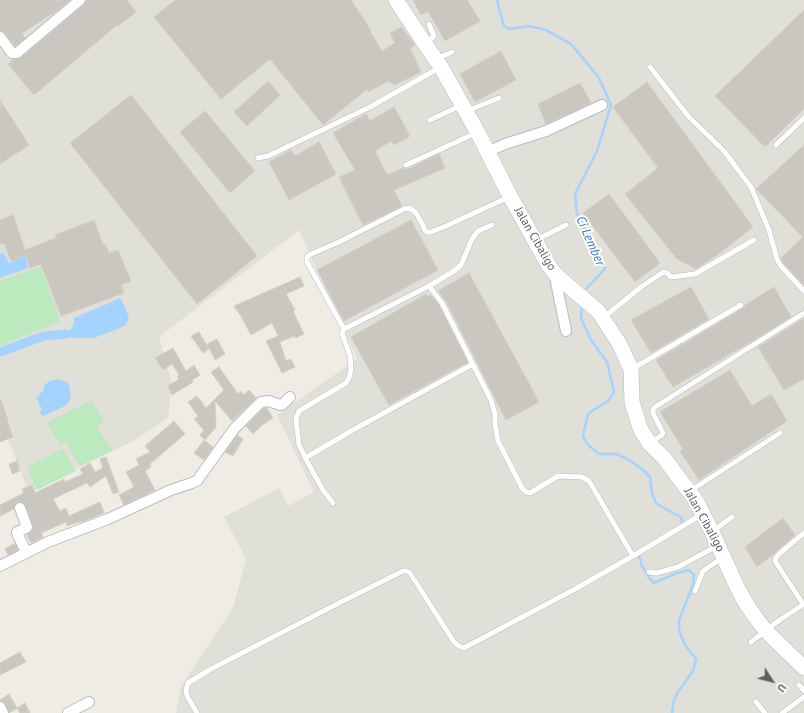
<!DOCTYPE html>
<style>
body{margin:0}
#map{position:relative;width:804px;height:713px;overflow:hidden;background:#efede3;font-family:"PT Sans",sans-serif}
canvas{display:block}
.north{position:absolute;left:752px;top:661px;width:40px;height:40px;-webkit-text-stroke:3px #fff;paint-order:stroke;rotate:126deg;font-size:11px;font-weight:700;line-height:16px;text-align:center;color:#5b5f65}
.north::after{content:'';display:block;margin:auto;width:14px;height:18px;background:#5b5f65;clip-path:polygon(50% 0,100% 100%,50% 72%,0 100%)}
</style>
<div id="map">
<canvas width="804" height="713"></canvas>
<div class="north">U</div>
</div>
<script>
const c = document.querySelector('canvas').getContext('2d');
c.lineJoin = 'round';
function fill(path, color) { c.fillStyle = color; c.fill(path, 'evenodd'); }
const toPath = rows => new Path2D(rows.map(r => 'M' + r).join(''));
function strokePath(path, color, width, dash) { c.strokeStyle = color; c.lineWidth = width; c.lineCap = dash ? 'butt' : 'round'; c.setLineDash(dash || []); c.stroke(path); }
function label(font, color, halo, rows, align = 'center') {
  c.font = font + ' "PT Sans",sans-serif'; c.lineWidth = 4; c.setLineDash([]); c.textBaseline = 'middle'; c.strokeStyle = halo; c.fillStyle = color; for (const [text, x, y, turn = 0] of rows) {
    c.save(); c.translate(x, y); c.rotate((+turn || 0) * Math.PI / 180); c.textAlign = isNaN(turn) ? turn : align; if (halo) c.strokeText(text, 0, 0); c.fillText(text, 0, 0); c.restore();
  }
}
const industrial = toPath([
 [0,0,804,0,804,713,176,713,181,686,233,608,246,559,224,517,279,488,288,506,314,492,277,415,357,359,299,230,159,337,172,383,168,418,133,441,29,492,0,419]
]);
const green = toPath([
 [41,266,60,321,0,346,0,281],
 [92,400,104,422,96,426,113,450,80,466,66,442,60,445,47,423],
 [63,449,76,471,37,490,27,467]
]);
const water = toPath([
 [4,253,9,263,25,255,28,268,0,278,0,254],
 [120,298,125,307,129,318,125,326,94,338,78,338,66,337,65,332,71,329,74,324,74,318],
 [58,379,64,381,69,384,71,396,69,402,63,407,43,416,40,413,42,408,39,405,38,401,36,398,44,390,44,385,50,381]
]);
const stream = toPath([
 [497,0,499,9,504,26,509,29,529,26,546,30,571,44,599,78,611,105,597,151,575,194,577,214,605,269,585,290,584,292],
 [582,305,581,318,591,340,607,362,614,392,608,401,592,411,588,414,583,436,587,444,599,454,616,454,631,461,643,470,650,477,652,494,656,503,662,507,681,517,683,523,681,524],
 [640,554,639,555,642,566,650,579,654,583,677,573,689,570,694,575,693,585,679,620,679,630,685,645,696,659,693,671,678,692,674,700,672,713]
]);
const canal = toPath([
 [0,352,44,336,66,334]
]);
const building = toPath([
 [0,0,70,0,58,10,22,33,25,38,15,46,5,33,0,31,0,0],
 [86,0,127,0,136,12,118,26,117,25,34,95,8,64,13,60,18,59,21,58,84,5,86,0],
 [175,0,351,0,371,30,370,31,382,51,395,43,390,33,402,27,407,35,408,35,415,45,410,48,421,72,395,85,388,81,368,92,367,89,323,125,270,59,221,99,154,17,175,0],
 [413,0,467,0,480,21,445,41,428,11,421,15,413,0],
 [804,10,804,109,765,147,715,96,804,10],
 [501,51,516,80,475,102,460,74,501,51],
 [268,81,280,95,247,126,234,112,268,81],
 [647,82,753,227,720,253,696,269,677,259,625,194,658,168,613,107,647,82],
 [580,83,591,103,546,124,538,104,580,83],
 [131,95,257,256,197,304,70,143,131,95],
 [0,100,29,145,0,164,0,100],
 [394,107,410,136,394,145,391,141,375,151,387,175,403,168,408,169,439,154,445,168,394,190,402,206,363,225,339,177,355,170,333,133,366,114,370,121,394,107],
 [205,111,255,171,230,193,180,132,205,111],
 [319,142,336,174,289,200,269,162,291,150,295,156,319,142],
 [804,145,804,285,783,263,781,258,803,237,756,189,804,145],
 [609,194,660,263,635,282,583,213,609,194],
 [13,215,25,250,56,238,55,235,94,220,103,245,105,244,109,253,118,250,131,281,121,285,124,293,61,316,41,264,30,268,25,255,11,261,4,243,0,244,0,220,13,215],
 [411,220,438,270,344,321,317,270,411,220],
 [469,273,539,402,506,420,446,301,438,291,469,273],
 [300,277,304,286,286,294,295,310,293,311,304,334,296,338,294,336,280,342,286,361,291,359,295,367,282,373,266,341,278,336,272,323,251,335,241,316,234,306,300,277],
 [691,287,709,319,651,353,631,320,691,287],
 [774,287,791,317,754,340,673,387,656,360,743,308,745,305,774,287],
 [426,294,427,297,431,295,439,305,468,362,389,405,351,337,426,294],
 [804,318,804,379,784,390,758,347,804,318],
 [199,332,209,349,203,353,191,336,199,332],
 [217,339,225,354,215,360,207,344,217,339],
 [173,348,186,371,194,365,200,375,192,380,193,382,172,395,168,386,179,379,177,377,179,375,172,364,163,370,155,358,173,348],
 [219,367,238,394,241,391,244,395,249,390,256,398,232,421,215,401,216,427,205,440,200,435,204,430,194,419,198,416,188,402,197,396,206,408,224,390,211,372,219,367],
 [730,370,752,406,771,394,787,421,699,480,680,451,683,449,660,412,730,370],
 [1,400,8,420,7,420,13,437,0,442,0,401,1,400],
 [264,408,267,408,273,418,262,425,253,434,246,426,264,408],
 [174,421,185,434,150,464,151,467,145,471,155,490,124,505,119,495,134,487,126,472,139,465,136,459,150,452,145,446,174,421],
 [237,435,243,439,233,456,225,452,237,435],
 [204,440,213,447,204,460,194,453,204,440],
 [106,457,119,492,113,494,106,476,90,487,87,483,53,499,60,511,66,508,69,516,100,502,104,513,82,522,82,521,67,526,66,522,41,533,43,537,31,543,27,535,32,531,33,529,33,525,24,503,21,502,17,502,15,504,14,509,0,516,0,505,24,493,22,489,32,485,35,493,64,479,65,482,83,474,80,469,90,463,95,472,103,468,100,459,106,457],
 [17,461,20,471,12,474,9,464,17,461],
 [783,518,795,535,775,553,757,567,745,547,783,518],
 [15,543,18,550,8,555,5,549,15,543],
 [20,652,26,662,0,675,0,663,20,652],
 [9,694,17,708,9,713,6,704,3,701,0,701,0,700,9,694],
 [25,703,30,713,20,713,17,708,25,703]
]);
const lane = toPath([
 [427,43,434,36,429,24],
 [438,58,452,52],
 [650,67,689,117,724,151,751,187,769,230,777,259,780,265,804,291],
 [467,111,499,98],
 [430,120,460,106],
 [776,145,804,118],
 [258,158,268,156,370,107,439,68],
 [406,165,476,133],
 [536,240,566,225],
 [429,286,442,303,491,400,495,414,495,424,498,441,522,488,526,492,530,493,558,476,582,477,589,481,633,556],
 [603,318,641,287,662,273,664,272,667,273,671,277,695,274,754,240],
 [344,329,307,262,307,257,311,254,337,243,404,209,410,208,416,213,423,225,424,229,427,232,431,232,446,226,509,197],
 [632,369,741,305],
 [650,443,662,435,663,433,653,413,653,410,655,407,804,313],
 [305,458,353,430,473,364],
 [690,491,780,433],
 [333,503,323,490,309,465,299,445,296,419,299,411,346,383,349,378,351,370,350,356,342,333,344,329,429,286,454,271,461,265,472,239,478,231,492,225],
 [713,531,732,517],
 [649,572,657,573,678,567,717,546],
 [695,591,703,571,722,558],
 [803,604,775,561,776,558,779,554,804,533],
 [751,642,781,619,804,604],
 [799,685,804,691],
 [756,702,765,713],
 [197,713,187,696,186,690,188,683,211,669,339,603,403,571,407,571,410,573,454,642,459,646,464,648,575,589,633,556,701,515],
 [782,713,804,697]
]);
const street = toPath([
 [0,37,12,53,17,53,80,0],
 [487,152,505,144,546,131,602,105],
 [558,277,556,282,566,331],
 [20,508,27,527,26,528,17,532,17,533,26,552],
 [0,566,48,542,108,519,171,490,192,483,198,480,201,475,234,429,261,402,269,401,280,405,282,405,290,397],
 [0,707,3,713],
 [68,713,89,702]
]);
const secondary = toPath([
 [396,0,425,44,441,67,478,133,510,196,549,266,558,277,598,311,619,343,631,369,632,402,639,425,642,432,650,444,664,458,697,502,712,532,738,589,747,605,756,618,766,631,804,668]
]);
const streetNames = [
 ["Jalan Cibaligo",535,239,60],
 ["Jalan Cibaligo",704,520,61]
];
const waterNames = [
 ["Ci Lember",590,241,66]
];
fill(industrial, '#e0dfd8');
fill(green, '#bde9bf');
fill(water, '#a4d3ff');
strokePath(stream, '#a4d3ff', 2.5);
strokePath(canal, '#a4d3ff', 9);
fill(building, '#cac7c0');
strokePath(building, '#d5cfc1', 1);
strokePath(lane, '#b8bbc1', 6);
strokePath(street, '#b8bbc1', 12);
strokePath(secondary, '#b9bcc3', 16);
strokePath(lane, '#fff', 5);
strokePath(street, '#fff', 10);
strokePath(secondary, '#fff', 15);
label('12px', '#5b5f65', '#fff', streetNames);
label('italic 13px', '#3977c5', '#fff', waterNames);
</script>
